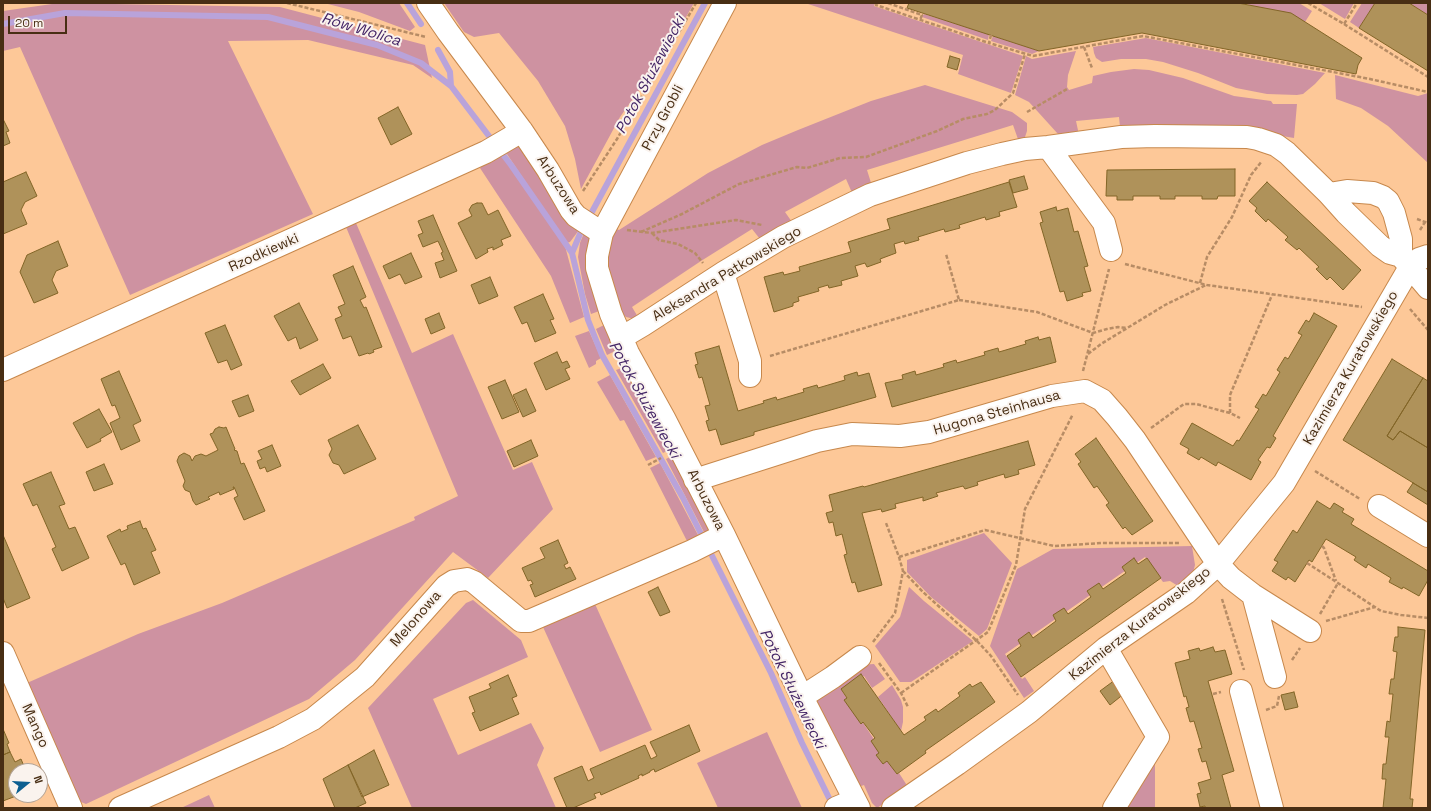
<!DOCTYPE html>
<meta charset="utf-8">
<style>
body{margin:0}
#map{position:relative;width:1431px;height:811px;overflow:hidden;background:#fdc898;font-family:"Space Grotesk",sans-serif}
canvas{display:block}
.frame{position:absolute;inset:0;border:4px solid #482e14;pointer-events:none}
.north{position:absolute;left:8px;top:763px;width:40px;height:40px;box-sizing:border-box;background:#faf3ee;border:1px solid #b3a497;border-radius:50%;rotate:72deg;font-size:11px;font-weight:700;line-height:16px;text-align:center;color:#482e14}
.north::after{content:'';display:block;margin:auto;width:14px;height:18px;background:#0d5f91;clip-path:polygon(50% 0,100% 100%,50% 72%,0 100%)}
.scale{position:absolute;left:8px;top:16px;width:59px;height:18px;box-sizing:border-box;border:2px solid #482e14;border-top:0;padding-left:5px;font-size:12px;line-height:14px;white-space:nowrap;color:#482e14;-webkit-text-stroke:3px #faf3ee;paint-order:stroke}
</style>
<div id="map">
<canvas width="1431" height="811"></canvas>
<div class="frame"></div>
<div class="north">N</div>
<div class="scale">20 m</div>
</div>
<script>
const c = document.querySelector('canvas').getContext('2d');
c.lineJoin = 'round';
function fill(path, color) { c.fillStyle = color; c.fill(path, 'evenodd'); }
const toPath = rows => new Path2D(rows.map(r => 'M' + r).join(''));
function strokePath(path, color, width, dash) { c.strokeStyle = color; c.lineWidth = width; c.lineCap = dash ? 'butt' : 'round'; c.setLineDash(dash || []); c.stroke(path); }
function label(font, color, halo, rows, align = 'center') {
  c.font = font + ' "Space Grotesk",sans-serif'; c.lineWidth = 4; c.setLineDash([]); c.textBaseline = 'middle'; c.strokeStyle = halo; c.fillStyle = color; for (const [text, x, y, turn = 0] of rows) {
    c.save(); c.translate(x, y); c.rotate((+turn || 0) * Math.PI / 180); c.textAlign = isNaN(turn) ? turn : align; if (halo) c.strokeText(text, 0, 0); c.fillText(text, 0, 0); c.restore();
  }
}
const green = toPath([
 [59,3,280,7,425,45,432,78,413,65,308,40,228,41,313,214,130,295,20,47,3,51,3,11],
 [324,3,399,3,415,27,410,31,359,12],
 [444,3,694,3,645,89,642,86,620,117,581,189,575,159,565,126,538,81,499,33,474,37,464,32],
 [805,3,875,3,874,6,1023,56,1011,93,958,74,963,55],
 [1249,3,1299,3,1312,11,1305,22,1248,5],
 [1319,3,1354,3,1345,19],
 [1362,3,1375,3,1359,28,1350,22],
 [1409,3,1428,3,1428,15],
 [924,14,989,34,988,40,922,17],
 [993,36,1039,51,1032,54,991,41],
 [1146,38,1325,73,1315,84,1303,94,1297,95,1267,94,1236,88,1198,73,1163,62,1146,59,1121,59,1102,62,1096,58,1094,53,1093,47],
 [1076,51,1068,75,1067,87,1069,90,1092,83,1093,76,1111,72,1134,69,1149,70,1183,78,1234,96,1271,101,1273,104,1297,104,1294,138,1246,130,1120,127,1119,117,1076,121,1079,135,1058,134,1029,102,1015,95,1026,56,1032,59],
 [1335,75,1418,96,1428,93,1428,163,1388,126,1361,108,1336,99],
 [925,85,1012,112,1027,123,1027,131,1024,140,1019,142,1013,125,867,170,872,186,853,195,846,179,785,212,792,222,760,239,752,229,701,261,632,307,638,317,635,319,626,317,620,311,612,288,606,259,614,228,619,230,708,173,762,145,798,130,871,101],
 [519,146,521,147,579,230,570,242,566,243,505,151],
 [501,154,565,246,584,317,570,323,551,276,480,168,485,163],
 [356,223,412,353,453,334,513,470,532,462,553,509,488,578,453,552,355,660,309,699,86,804,76,800,27,683,138,634,222,603,415,520,414,517,458,496,346,227],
 [584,233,591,236,602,310,591,314,585,294,578,257,580,243],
 [608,323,616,353,615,351,607,355,596,329],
 [589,331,601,358,596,361,596,364,589,368,575,336],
 [627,366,671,449,663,453,616,370],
 [610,375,656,457,646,461,624,420,620,421,597,382],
 [674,455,713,530,705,534,666,459],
 [660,463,699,537,688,543,650,468],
 [984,533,1012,563,987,629,979,636,931,597,907,572,907,560],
 [1192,546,1195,565,1193,573,1178,586,1170,581,1163,582,1145,557,1005,654,1022,679,1025,677,1034,691,1024,698,990,646,1017,569,1053,549],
 [909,587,924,601,973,641,911,682,900,682,875,646,900,617],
 [473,600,521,640,528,657,433,699,458,755,531,723,544,748,537,765,556,808,412,808,368,708,466,603],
 [595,604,652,730,600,752,543,627],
 [874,664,885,679,872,688,864,676,842,691,897,774,899,773,908,787,877,808,872,803,864,785,858,787,813,700,859,665],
 [892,685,901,700,903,707,903,722,901,731,878,697],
 [767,732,802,808,718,808,697,763],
 [1155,754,1155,808,1122,808],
 [209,795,215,808,181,808]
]);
const stream = toPath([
 [407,3,421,24],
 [705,3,580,234,572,253,588,320,602,355,683,498,771,673,802,743,833,806],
 [3,24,65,13,268,17,377,45,421,63,451,86,511,165,572,253],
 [438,50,450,72,451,86]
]);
const building = toPath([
 [909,3,1238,3,1291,13,1362,58,1358,65,1356,74,1142,33,1039,51,907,8,909,3],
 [1375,3,1409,3,1428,15,1428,71,1359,28,1375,3],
 [950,56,960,59,957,70,947,67,950,56],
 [398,107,412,134,391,145,378,118,398,107],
 [3,119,9,131,6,132,10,143,3,146,3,119],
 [1235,169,1235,196,1218,196,1217,199,1202,199,1202,196,1175,196,1175,199,1160,199,1160,196,1133,196,1133,200,1117,200,1117,196,1106,196,1107,170,1235,169],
 [26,172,37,196,25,202,21,210,27,224,3,234,3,182,26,172],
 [1024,176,1028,189,1013,193,1009,180,1024,176],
 [1009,182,1017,207,999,212,1000,216,986,220,985,217,959,225,960,228,945,232,944,229,918,237,919,240,905,244,904,241,894,244,896,253,880,259,881,262,867,267,865,263,855,266,858,276,841,281,842,285,829,288,828,285,818,288,819,291,798,297,799,301,793,303,793,306,774,312,764,277,783,272,784,275,800,271,799,267,851,252,848,242,890,229,887,219,1009,182],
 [1267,182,1361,270,1343,290,1330,277,1327,280,1316,269,1319,267,1299,248,1297,250,1285,240,1288,237,1268,219,1266,222,1255,211,1257,208,1249,201,1267,182],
 [477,203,482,203,488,215,498,210,511,236,501,240,503,245,493,250,493,247,487,249,488,252,476,259,458,223,472,216,469,210,472,205,477,203],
 [1056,207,1057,211,1068,208,1074,232,1078,231,1088,266,1084,267,1091,291,1082,293,1083,296,1067,301,1064,291,1060,292,1040,223,1043,222,1040,212,1056,207],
 [433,215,457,271,440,278,435,263,444,260,441,253,443,252,438,241,423,247,418,235,423,233,418,221,433,215],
 [58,241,68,266,56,271,52,280,58,293,34,303,20,272,27,255,58,241],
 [411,253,422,277,405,284,400,274,389,279,383,266,411,253],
 [353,266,366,297,360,300,364,308,366,307,382,347,373,350,374,352,369,354,368,353,359,356,351,336,343,339,335,319,342,316,338,307,345,304,333,275,353,266],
 [490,277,498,296,479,304,471,285,490,277],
 [543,294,554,319,550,320,556,333,535,342,527,322,522,324,514,307,543,294],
 [299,303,318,340,300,349,296,337,288,341,274,316,299,303],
 [439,313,445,328,431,334,425,319,439,313],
 [1314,313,1337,326,1273,436,1276,438,1270,448,1267,447,1258,460,1261,462,1251,480,1218,462,1216,466,1201,457,1199,460,1187,453,1189,449,1180,444,1192,423,1233,446,1237,440,1239,441,1259,409,1255,407,1263,394,1266,396,1280,372,1277,370,1285,357,1288,359,1302,335,1298,333,1306,320,1309,322,1314,313],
 [225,325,242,365,231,370,227,360,218,363,205,333,225,325],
 [1038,337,1039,340,1050,337,1056,362,892,407,885,383,903,379,902,375,915,371,916,375,944,367,943,364,956,360,957,363,985,355,984,352,998,348,999,352,1026,344,1025,341,1038,337],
 [719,346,738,411,764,403,763,401,776,397,777,400,804,392,803,389,817,385,818,388,845,380,844,376,857,372,858,376,869,373,876,397,754,432,754,435,721,445,716,429,709,431,706,421,709,420,705,406,710,405,702,377,699,378,695,365,698,364,695,353,719,346],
 [557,352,562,363,567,361,570,367,565,369,570,379,546,390,534,363,557,352],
 [1392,359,1423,378,1387,436,1393,440,1400,431,1428,448,1428,492,1343,440,1392,359],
 [323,364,331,378,300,395,291,381,323,364],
 [119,371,141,421,133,425,140,441,121,450,110,423,120,418,115,405,112,406,101,379,119,371],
 [1423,378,1428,381,1428,448,1400,431,1393,440,1387,436,1423,378],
 [505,380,519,412,502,419,488,387,505,380],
 [526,389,536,411,523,417,513,395,526,389],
 [248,395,254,411,239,417,232,401,248,395],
 [99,409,112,432,100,439,101,441,87,448,73,423,99,409],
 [358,425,376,459,344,474,339,465,333,463,329,455,332,449,328,440,358,425],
 [219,427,224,428,226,427,235,449,234,450,237,451,241,464,244,463,265,511,244,520,234,498,238,496,234,487,233,487,234,489,220,495,219,492,208,497,210,499,196,505,193,501,190,492,185,490,183,486,185,481,177,461,179,456,184,453,190,456,192,461,195,456,201,454,206,456,218,450,210,434,213,433,215,429,219,427],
 [1096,438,1153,521,1132,535,1125,527,1123,529,1106,505,1109,503,1097,486,1094,488,1078,464,1081,462,1075,454,1096,438],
 [531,440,538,456,514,467,507,451,531,440],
 [1028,441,1035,465,1018,470,1019,474,1005,478,1004,474,977,482,978,485,965,489,963,486,936,493,938,496,923,501,923,497,895,504,896,508,882,512,881,509,862,513,882,585,858,592,855,582,852,583,844,555,847,554,842,534,836,536,833,522,829,523,826,513,833,511,829,495,863,486,864,487,1028,441],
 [272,445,281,466,267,472,265,467,260,469,257,461,262,459,258,451,272,445],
 [104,464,113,484,94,491,86,472,104,464],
 [51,472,65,504,59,506,69,529,75,527,89,558,62,571,52,549,56,547,37,504,33,506,23,484,51,472],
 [1413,483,1428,492,1428,505,1407,492,1413,483],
 [1317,501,1330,509,1334,503,1344,509,1342,512,1354,519,1351,524,1428,571,1428,580,1419,596,1403,587,1402,589,1389,582,1391,578,1368,564,1366,568,1354,560,1356,557,1326,539,1312,562,1309,560,1295,582,1288,577,1286,580,1272,571,1278,562,1274,560,1293,530,1297,533,1317,501],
 [140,521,143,529,146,528,156,550,151,552,160,573,134,585,125,563,121,565,107,536,120,529,121,532,128,529,127,526,140,521],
 [3,535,30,598,7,608,3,598,3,535],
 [558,540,568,563,564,565,566,569,570,567,576,579,535,597,530,585,533,584,531,580,528,581,522,568,545,558,540,548,558,540],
 [1134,558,1138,564,1147,558,1161,578,1021,677,1007,656,1021,646,1018,640,1029,632,1033,638,1056,621,1053,615,1064,608,1068,614,1091,597,1087,591,1099,583,1103,589,1126,573,1122,567,1134,558],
 [658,587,670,612,660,616,648,592,658,587],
 [1398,627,1425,630,1410,799,1413,799,1412,808,1383,808,1386,779,1382,779,1383,764,1386,764,1389,737,1385,737,1387,721,1390,722,1393,694,1389,694,1391,679,1394,679,1397,652,1393,651,1395,637,1398,637,1398,627],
 [1213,647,1215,652,1225,650,1232,674,1208,681,1234,771,1222,775,1231,808,1205,808,1205,806,1200,807,1197,794,1201,793,1198,783,1211,779,1206,761,1202,762,1198,749,1202,748,1194,721,1190,722,1186,708,1189,707,1186,696,1184,697,1175,663,1190,659,1188,651,1199,648,1200,651,1213,647],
 [861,674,904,735,926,720,924,717,936,709,938,712,960,696,958,693,970,684,972,687,981,682,995,702,925,751,926,753,897,774,887,761,883,764,876,755,879,753,871,741,875,738,863,722,861,724,844,700,847,698,841,689,861,674],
 [508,675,517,696,512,698,519,714,480,731,472,713,475,712,469,697,491,688,489,684,508,675],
 [1115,680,1125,693,1110,705,1100,691,1115,680],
 [1294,692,1298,707,1285,710,1281,695,1294,692],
 [689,725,700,751,655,772,654,769,650,771,650,772,642,776,642,774,638,776,639,778,601,795,600,792,594,794,596,798,573,808,567,808,554,778,582,766,588,781,594,778,590,769,645,745,651,759,657,756,650,742,689,725],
 [3,729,9,743,7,744,10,752,3,755,3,729],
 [374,750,389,785,362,797,348,765,374,750],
 [10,752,15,762,21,759,26,771,16,771,16,795,24,795,17,798,16,796,3,801,3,755,10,752],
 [348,765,366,803,355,808,335,808,323,779,348,765]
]);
const path = toPath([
 [287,3,426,37],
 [876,3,876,5,989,43],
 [888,3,922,15,920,20],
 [1308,3,1344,24,1357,3],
 [1344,24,1428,77],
 [991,35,989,43,1033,56,1143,36,1370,79,1428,92],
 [1084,47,1092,68],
 [1027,112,1067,89],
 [583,191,617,139,696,3],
 [1417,219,1428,223],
 [627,230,652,233,736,220,762,225],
 [1420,230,1425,222],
 [641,232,682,214,739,184,797,167,807,168,840,158,866,157,937,131,963,119,987,114,995,110,1013,93,1025,54],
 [652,233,659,240,678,244,695,253,703,263],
 [1125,264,1207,285,1362,307],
 [1200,283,1207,257,1232,217,1251,175,1262,161],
 [959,300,1037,312,1093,333,1107,329,1118,327,1127,328],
 [1410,309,1428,330],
 [1088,354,1101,344,1165,305,1206,285],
 [770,356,959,300,946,254],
 [1083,371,1109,269],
 [1230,413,1230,395,1272,295],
 [1151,428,1184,404,1196,404,1230,413,1240,418],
 [648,465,661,458],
 [1315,471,1360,499],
 [1322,546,1324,548,1336,581],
 [899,557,985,530,1054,546,1102,543,1179,543],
 [1307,563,1381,611,1401,615,1428,618],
 [903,571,923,592,977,641,991,656,1018,695],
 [1222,599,1244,670],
 [1320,614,1338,583],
 [1326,621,1375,607],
 [873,642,895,613,903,571,899,557,886,523],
 [1292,660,1300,648],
 [879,663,901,693,908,707],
 [901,693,988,632,1016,565,1025,509,1073,414],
 [1213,694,1221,692],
 [1266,710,1277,706,1279,696]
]);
const minor = toPath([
 [428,3,448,32,522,131,548,170,571,210,576,216,602,233],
 [725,3,602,233,597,256,597,268,611,314,628,353,664,418,724,535,802,697,859,808],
 [1048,147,1104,223,1111,250],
 [1329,194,1347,191,1373,193,1383,197,1388,201,1394,213,1401,239,1401,256],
 [723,273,750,361,750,376],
 [621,338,643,325,723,273,783,237,870,195,967,163,1002,154,1025,149,1048,147,1121,137,1155,136,1247,137,1258,139,1276,145,1287,153,1329,194,1346,213,1380,246,1390,253,1401,256,1428,288],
 [3,370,486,152,522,131],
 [695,480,817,441,852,434,900,436,929,432,1052,396,1085,391,1102,400,1117,417,1135,440,1218,564,1231,578,1253,595,1310,631],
 [1379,506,1428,536],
 [1253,595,1275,677],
 [1106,648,1158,737,1114,808],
 [3,653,71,808],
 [1241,691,1272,808],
 [802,697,833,677,860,657],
 [120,808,279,737,313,719,365,677,446,586,454,581,467,579,474,582,521,621,529,621,692,551,724,535],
 [836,808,855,800],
 [893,808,957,764,1029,712,1106,648,1186,593,1218,564,1284,483,1410,267,1419,259,1428,256]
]);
const streetNames = [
 ["Przy Grobli",663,118,-62],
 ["Arbuzowa",558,185,57],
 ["Rzodkiewki",264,253,-24],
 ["Aleksandra Patkowskiego",727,274,-31],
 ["Kazimierza Kuratowskiego",1351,368,-60],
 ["Hugona Steinhausa",997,413,-16],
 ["Arbuzowa",706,500,63],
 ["Melonowa",416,619,-49],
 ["Kazimierza Kuratowskiego",1140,624,-38],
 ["Mango",35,726,66]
];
const waterNames = [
 ["Rów Wolica",361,30,17],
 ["Potok Służewiecki",651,75,-62],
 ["Potok Służewiecki",644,400,61],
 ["Potok Służewiecki",792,689,64]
];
fill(green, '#ce92a1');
strokePath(stream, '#b9a3da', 6);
fill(building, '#af925a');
strokePath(building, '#826527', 1);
strokePath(minor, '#c7884c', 24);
strokePath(path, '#b78c65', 2.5, [4, 2]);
strokePath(minor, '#fff', 22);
label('14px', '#482e14', '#faf3ee', streetNames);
label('italic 15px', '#442566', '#faf3ee', waterNames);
</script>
